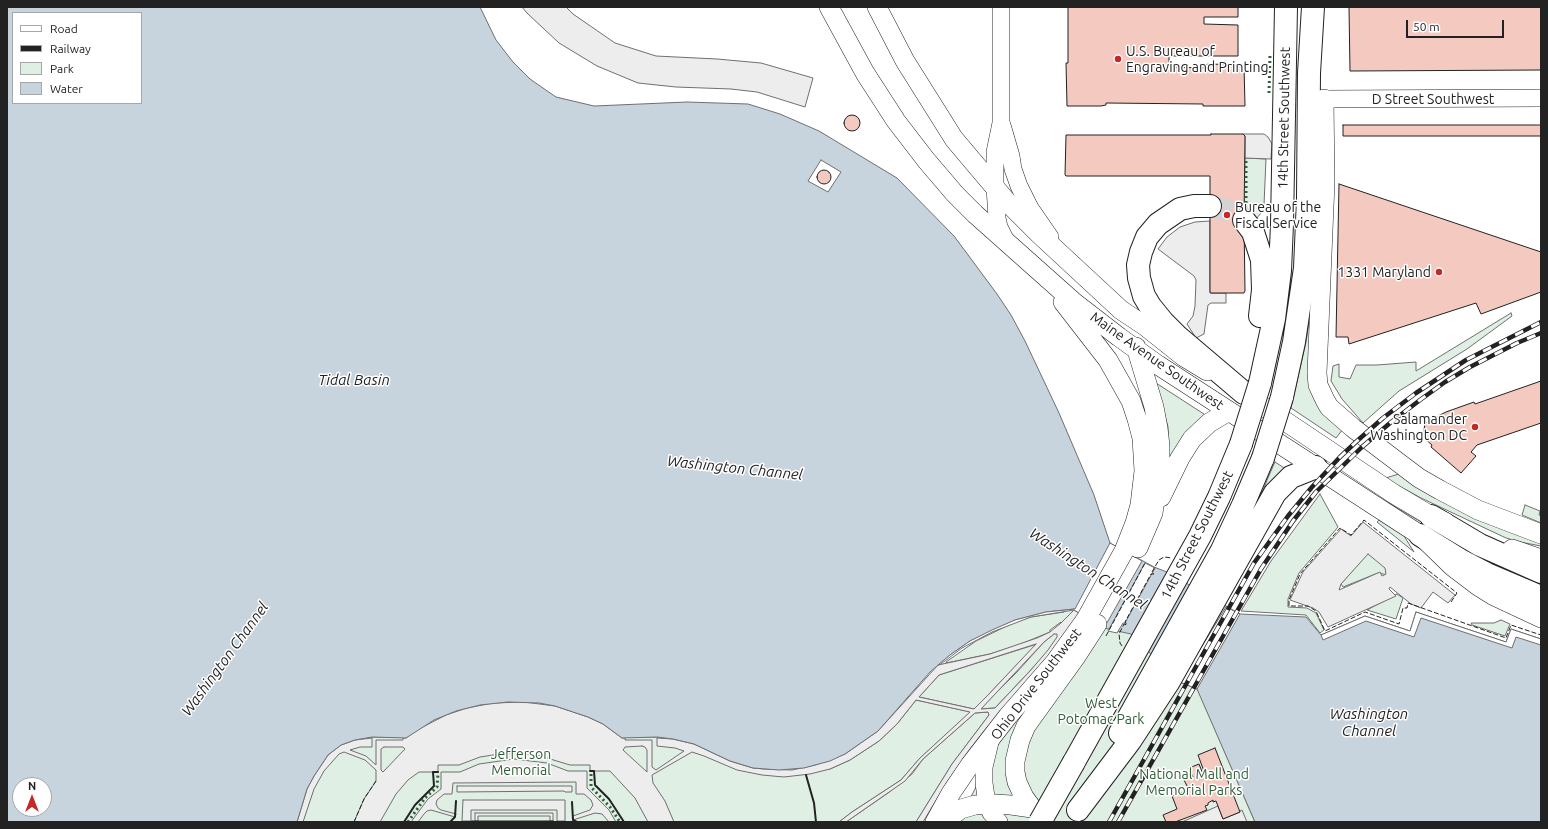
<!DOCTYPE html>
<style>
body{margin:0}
#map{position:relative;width:1548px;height:829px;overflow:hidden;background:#fff;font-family:Ubuntu,sans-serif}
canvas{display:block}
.frame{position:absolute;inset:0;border:8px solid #222;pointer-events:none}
.legend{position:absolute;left:12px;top:12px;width:130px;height:92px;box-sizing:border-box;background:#fff;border:1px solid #a7a7a7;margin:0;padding:5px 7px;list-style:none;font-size:12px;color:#222}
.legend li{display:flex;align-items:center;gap:8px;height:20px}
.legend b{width:20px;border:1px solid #a7a7a7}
.north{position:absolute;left:12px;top:777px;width:40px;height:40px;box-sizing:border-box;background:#fff;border:1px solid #a7a7a7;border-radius:50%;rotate:0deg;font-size:11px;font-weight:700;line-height:16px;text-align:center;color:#222}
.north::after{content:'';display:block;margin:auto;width:14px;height:18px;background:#c62828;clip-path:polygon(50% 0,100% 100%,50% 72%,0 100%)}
.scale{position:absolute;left:1406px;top:20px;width:98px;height:18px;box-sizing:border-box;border:2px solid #222;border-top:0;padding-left:5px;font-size:12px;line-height:14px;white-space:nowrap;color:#222;-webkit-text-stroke:3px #fff;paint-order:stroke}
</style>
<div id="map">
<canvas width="1548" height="829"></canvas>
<div class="frame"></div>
<ul class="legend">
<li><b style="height:5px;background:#fff"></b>Road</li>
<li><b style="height:5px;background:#222"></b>Railway</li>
<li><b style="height:11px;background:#e0efe3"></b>Park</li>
<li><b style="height:11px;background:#c7d3dd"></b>Water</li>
</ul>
<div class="north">N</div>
<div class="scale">50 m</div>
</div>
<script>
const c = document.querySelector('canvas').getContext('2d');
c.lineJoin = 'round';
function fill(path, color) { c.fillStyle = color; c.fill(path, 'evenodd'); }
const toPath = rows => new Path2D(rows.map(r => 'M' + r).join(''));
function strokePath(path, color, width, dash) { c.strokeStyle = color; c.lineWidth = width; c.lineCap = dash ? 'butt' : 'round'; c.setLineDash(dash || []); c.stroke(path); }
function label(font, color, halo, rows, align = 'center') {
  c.font = font + ' Ubuntu,sans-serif'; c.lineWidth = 3; c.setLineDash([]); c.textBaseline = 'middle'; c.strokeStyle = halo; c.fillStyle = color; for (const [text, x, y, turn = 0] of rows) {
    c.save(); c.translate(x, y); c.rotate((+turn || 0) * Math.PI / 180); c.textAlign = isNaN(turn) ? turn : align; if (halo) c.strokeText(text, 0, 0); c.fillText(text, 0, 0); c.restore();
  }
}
const green = toPath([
 [1245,158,1266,159,1264,205,1261,213,1256,219,1244,209,1245,158],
 [1316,276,1312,339,1343,429,1336,438,1291,408,1306,342,1316,276],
 [1511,313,1512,316,1467,349,1399,391,1363,423,1342,399,1331,381,1333,366,1339,364,1339,377,1350,379,1356,365,1377,365,1416,362,1416,371,1511,313],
 [1156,383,1207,416,1171,458,1168,452,1168,427,1156,383],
 [1275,462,1289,471,1250,522,1270,473,1275,462],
 [1399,474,1541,539,1541,546,1520,542,1506,538,1421,498,1392,482,1379,480,1399,474],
 [1320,494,1338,527,1299,573,1288,599,1288,607,1307,608,1316,613,1324,630,1320,633,1306,615,1241,611,1271,561,1320,494],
 [1387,502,1435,530,1541,580,1541,589,1484,565,1388,504,1387,502],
 [1525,505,1540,511,1539,515,1541,516,1541,523,1522,515,1525,505],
 [1379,520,1404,536,1414,552,1377,522,1379,520],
 [1108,546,1180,682,1197,689,1199,692,1255,822,958,822,1043,657,995,708,980,709,1017,672,1044,642,1054,634,1061,622,1050,630,1050,632,1016,646,990,654,946,663,946,662,976,641,1015,622,1031,617,1064,612,1108,546],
 [1368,553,1390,569,1388,575,1378,573,1343,587,1341,584,1368,553],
 [1397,594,1403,598,1396,619,1367,610,1397,594],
 [1501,620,1510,624,1505,636,1472,625,1471,623,1494,623,1501,620],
 [1037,644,989,694,974,709,919,697,939,675,1037,644],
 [916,700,971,712,920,758,901,780,852,812,839,822,297,822,328,755,372,737,657,737,673,739,830,769,850,760,879,741,897,724,916,700],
 [988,712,989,715,952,764,916,822,846,822,888,793,912,774,923,759,975,713,988,712]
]);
const parking = toPath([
 [522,7,566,7,573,14,615,43,656,56,717,59,761,63,813,78,805,107,757,92,731,89,676,87,638,83,597,66,559,43,527,13,522,7],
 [1243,134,1264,134,1268,137,1272,144,1271,159,1245,158,1245,136,1243,134],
 [1210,221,1210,291,1211,293,1226,293,1226,303,1211,303,1208,305,1204,334,1196,338,1187,324,1193,316,1195,306,1196,280,1194,276,1158,249,1167,237,1180,227,1195,222,1210,221],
 [1363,522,1455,595,1448,603,1433,592,1421,608,1411,604,1390,587,1389,589,1396,596,1328,627,1319,612,1313,608,1290,600,1303,572,1341,529,1351,536,1363,522],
 [1368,554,1385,568,1386,574,1382,576,1380,572,1339,590,1341,584,1368,554],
 [1074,610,1080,614,1059,643,984,731,970,749,947,782,923,822,916,822,952,764,989,715,988,712,975,713,923,759,905,781,846,822,839,822,852,812,901,780,920,758,970,712,916,700,897,724,879,741,850,760,830,769,810,774,784,777,762,775,737,770,704,756,692,752,652,775,653,783,665,801,674,822,648,822,635,798,610,771,590,771,590,765,570,765,537,755,514,753,493,755,480,757,459,765,438,765,438,772,419,772,408,780,396,794,380,822,354,822,364,799,376,781,376,770,365,760,344,752,339,754,324,771,314,789,303,822,297,822,307,789,314,776,328,755,341,745,355,740,372,738,372,747,360,747,350,750,366,756,376,765,376,740,403,740,403,738,406,738,417,730,446,715,467,708,493,703,524,702,555,706,588,717,603,724,622,738,625,738,625,740,652,740,652,767,656,770,684,751,675,748,657,746,657,738,673,739,694,744,730,761,753,768,764,769,792,770,815,765,845,754,878,731,938,665,990,654,1037,638,1050,632,1061,623,1074,610],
 [1054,634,1057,634,1057,637,1048,650,1030,671,995,708,981,709,1044,642,1054,634],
 [1036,644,989,694,974,709,919,697,939,675,1036,644],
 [642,746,645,747,647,750,647,772,623,750,625,747,642,746],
 [384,747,403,747,405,749,383,772,381,770,381,749,384,747],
 [514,759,547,763,568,771,587,771,587,788,609,810,616,822,609,822,602,814,595,813,573,820,573,816,590,810,593,805,591,800,584,794,576,794,576,782,453,783,452,794,444,794,437,800,436,804,438,808,441,810,456,814,455,817,431,810,427,811,424,814,418,822,411,822,428,799,441,789,441,772,460,772,479,764,514,759],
 [457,786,572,786,572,792,565,792,564,791,457,792,457,786],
 [463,800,565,800,565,821,557,821,557,810,471,810,471,821,462,821,463,800],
 [1218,806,1223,819,1240,812,1240,811,1242,810,1247,822,1182,822,1218,806],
 [475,813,553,813,553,821,550,821,550,816,478,816,478,821,475,821,475,813]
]);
const water = toPath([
 [7,7,480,7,496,40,513,62,530,79,556,97,594,106,687,102,748,104,780,114,819,131,897,178,954,236,997,294,1011,315,1025,341,1059,413,1094,495,1110,543,1154,567,1167,572,1240,614,1306,617,1321,635,1365,616,1410,631,1416,612,1506,642,1511,629,1541,639,1541,822,1255,822,1197,689,1178,681,1131,634,1104,628,1074,609,1046,612,1015,620,970,641,950,655,930,672,878,731,845,754,830,761,804,768,779,770,753,768,730,761,694,744,673,739,657,737,622,738,603,724,588,717,555,706,539,703,508,702,480,705,456,711,434,720,406,738,372,737,355,740,341,745,328,755,314,776,307,789,297,822,7,822,7,7],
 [13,13,141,13,141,103,13,103,13,13],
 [20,785,44,785,44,809,20,809,20,785]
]);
const pier = toPath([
 [821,160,841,172,828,192,808,181,821,160],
 [1110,543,1142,561,1104,628,1074,610,1031,617,992,632,962,648,941,664,938,665,950,655,970,641,992,630,1015,620,1046,612,1075,609,1110,543],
 [1145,563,1155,568,1125,623,1123,623,1117,633,1108,631,1145,563],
 [1226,607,1240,614,1197,689,1180,682,1226,607],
 [1416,612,1506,642,1511,629,1541,639,1541,645,1516,637,1512,648,1421,618,1414,637,1366,621,1323,640,1321,635,1365,616,1410,631,1416,612]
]);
const building = toPath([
 [1068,7,1238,7,1238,17,1204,17,1204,24,1238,25,1238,56,1169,56,1169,67,1204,68,1204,65,1209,64,1244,65,1245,106,1203,106,1203,104,1106,103,1106,105,1101,106,1067,106,1066,63,1068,63,1068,7],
 [1349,7,1541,7,1541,70,1350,71,1349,7],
 '844 123a8 8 0 1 1 16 0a8 8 0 1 1-16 0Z',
 [1343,125,1541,125,1541,136,1343,136,1343,125],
 [1211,134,1243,134,1245,136,1244,220,1245,291,1244,293,1210,293,1210,176,1066,176,1065,175,1066,135,1211,135,1211,134],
 '817 177a7 7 0 1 1 14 0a7 7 0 1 1-14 0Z',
 [1339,184,1541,252,1541,292,1481,314,1476,303,1349,344,1348,337,1336,337,1339,184],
 [1541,381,1541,423,1477,445,1471,452,1476,456,1461,473,1431,447,1432,445,1423,437,1425,423,1436,420,1438,416,1446,412,1474,402,1475,404,1541,381],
 [1215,748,1240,812,1223,819,1216,801,1213,802,1213,800,1208,803,1208,805,1205,806,1207,810,1175,822,1166,822,1163,815,1177,809,1172,796,1189,790,1184,780,1193,777,1189,768,1199,764,1203,774,1205,774,1198,755,1215,748],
 [472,821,553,821,556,822,472,822,472,821]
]);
const highwayTunnel = toPath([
 [1210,206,1226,210,1244,220]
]);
const secondary = toPath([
 [1001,7,1001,123,995,152,995,187,997,218,999,227,1006,241],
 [1324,99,1541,98],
 [1002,125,1011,156,1013,169,1019,186,1030,208,1050,237],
 [991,738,984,767,984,783,987,804,991,813,999,822]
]);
const primary = toPath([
 [829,7,865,73,896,121,926,160,955,194,975,214,1075,303,1119,337,1158,365,1420,535,1453,567,1478,586,1494,596,1541,618],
 [877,7,905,61,954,139,1008,203,1039,234,1121,310,1145,326,1184,357,1207,371],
 [1324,99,1325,183,1317,373,1318,385,1325,400,1329,407,1353,428,1419,478,1440,490,1478,510,1541,534],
 [1136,347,1154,407,1158,428,1160,446,1160,466,1153,513,1138,548],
 [1243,393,1394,494,1431,516,1445,522],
 [1161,497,1180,458,1192,439,1209,423,1229,411],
 [1512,549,1541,559],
 [1032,808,1024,797,1017,782,1015,772,1015,761,1020,740,1026,726,1075,658,1097,624],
 [935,822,951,793,970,765,1008,716,1055,662,1086,619,1124,551,1135,523,1140,505,1144,471,1142,438,1137,419,1131,401,1108,360,1063,302],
 [943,822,961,809,975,805,995,804,1011,805,1032,808]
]);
const highway = toPath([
 [1210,206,1194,206,1180,209,1158,224,1147,237,1141,252,1138,265,1139,278,1144,296,1150,306,1163,322,1178,337,1244,393],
 [1244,220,1253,232,1262,260,1263,290,1260,316],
 [1260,383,1274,319,1280,271,1282,224,1286,7],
 [1282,397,1294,342,1305,268,1308,198,1309,73,1313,7],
 [1431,516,1480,545,1541,572],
 [1420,535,1462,561,1487,574,1541,597],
 [1120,733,1222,550,1243,505,1263,458],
 [1074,762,1200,536,1219,497,1241,444],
 [1078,810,1130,741,1168,683,1275,493,1291,477,1316,467]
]);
const rail = toPath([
 [1109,822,1254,563,1288,516,1312,487,1340,457,1357,441,1383,418,1416,393,1466,360,1541,322],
 [1118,822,1261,569,1293,521,1316,492,1362,447,1390,423,1420,400,1445,382,1470,367,1517,343,1541,333]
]);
const highwayBridge = toPath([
 [1241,444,1260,383],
 [1263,458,1282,397],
 [1040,822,1074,762]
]);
const hedge = toPath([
 [1269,93,1270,55],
 [1246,161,1246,208,1249,212],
 [591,774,591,787,610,807,620,822],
 [408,822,425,798,437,787,438,774]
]);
const fence = toPath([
 [1451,602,1457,593,1364,520,1351,535,1340,528,1300,574,1289,600,1289,606,1308,606,1316,611,1325,631,1365,612,1399,624,1403,608,1407,608,1408,603,1506,638,1511,625,1541,635],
 [1106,636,1145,563],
 [1122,646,1120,643,1119,634,1124,624,1127,625,1125,622,1151,574,1154,574,1152,572,1156,565,1159,560,1164,557,1172,558],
 [354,822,364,799,376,781]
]);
const wall = toPath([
 [590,771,594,771,595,785,609,799,624,822],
 [806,775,814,803,816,822],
 [572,802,573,820,577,822],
 [404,822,415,805,434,786,433,772,438,772],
 [450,822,455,817,456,801]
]);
const markers = [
 [1118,59,4,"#c62828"],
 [1227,215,4,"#c62828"],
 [1439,272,4,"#c62828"],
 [1475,427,4,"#c62828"]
];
const poiNames = [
 ["U.S. Bureau of",1126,51],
 ["Engraving and Printing",1126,67],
 ["Bureau of the",1235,207],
 ["Fiscal Service",1235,223],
 ["1331 Maryland",1431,272,"right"],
 ["Salamander",1467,419,"right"],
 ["Washington DC",1467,435,"right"]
];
const streetNames = [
 ["D Street Southwest",1433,99],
 ["14th Street Southwest",1284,118,-89],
 ["Maine Avenue Southwest",1157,361,35],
 ["14th Street Southwest",1197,535,-63],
 ["Ohio Drive Southwest",1036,684,-52]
];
const parkNames = [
 ["West",1101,703],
 ["Potomac Park",1101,719],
 ["Jefferson",521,754],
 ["Memorial",521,770],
 ["National Mall and",1194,774],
 ["Memorial Parks",1194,790]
];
const waterNames = [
 ["Tidal Basin",354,380],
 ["Washington Channel",735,468,6],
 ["Washington Channel",1088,569,33],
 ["Washington Channel",225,659,-54],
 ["Washington",1369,714],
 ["Channel",1369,731]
];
fill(green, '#e0efe3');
strokePath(green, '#6f6f6f', 1);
fill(parking, '#ededed');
strokePath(parking, '#6f6f6f', 1);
fill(water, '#c7d3dd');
strokePath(water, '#6f6f6f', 1);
fill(pier, '#fff');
strokePath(pier, '#6f6f6f', 1);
fill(building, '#f3c9c0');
strokePath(building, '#222', 1);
strokePath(highwayTunnel, '#d3d3d3', 22, [22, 11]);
strokePath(secondary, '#222', 18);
strokePath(primary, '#222', 20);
strokePath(highway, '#222', 24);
strokePath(secondary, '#fff', 17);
strokePath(primary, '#fff', 19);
strokePath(highway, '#fff', 22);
strokePath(rail, '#222', 4.5);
strokePath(rail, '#fff', 3, [9]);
strokePath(highwayBridge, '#222', 24, []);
strokePath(highwayBridge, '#fff', 22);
strokePath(hedge, '#2f5e38', 3, [2, 3]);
strokePath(fence, '#222', 1, [5, 2]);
strokePath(wall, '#222', 2);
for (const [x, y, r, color] of markers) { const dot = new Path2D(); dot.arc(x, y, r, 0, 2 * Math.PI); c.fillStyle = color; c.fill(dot); strokePath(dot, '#fff', 1.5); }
label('14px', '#222', '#fff', poiNames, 'left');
label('14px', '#222', '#fff', streetNames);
label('14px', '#2f5e38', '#fff', parkNames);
label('italic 15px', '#222', '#fff', waterNames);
</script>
